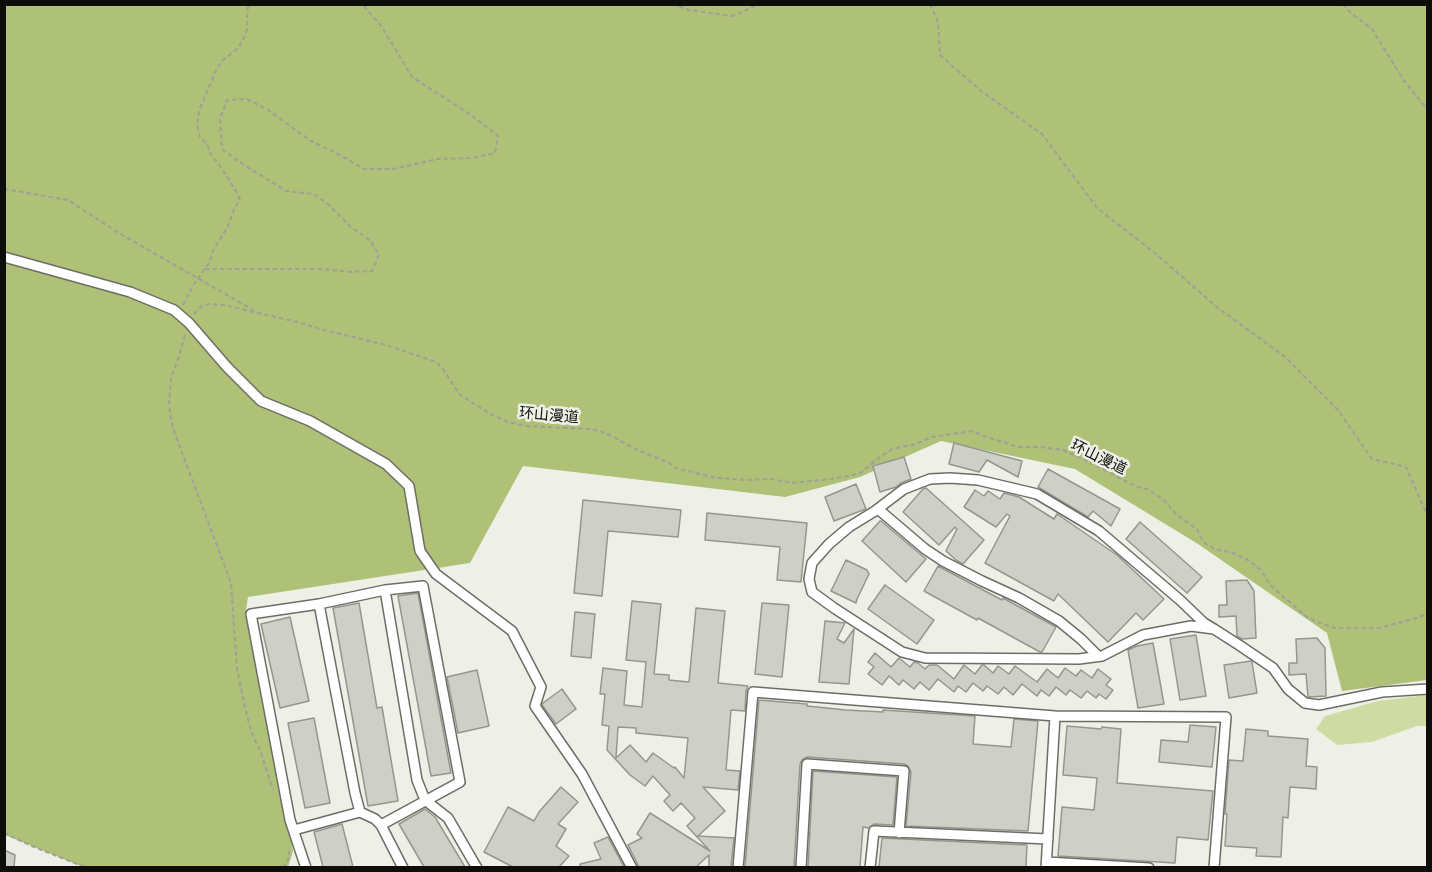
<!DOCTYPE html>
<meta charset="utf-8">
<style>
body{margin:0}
#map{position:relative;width:1432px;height:872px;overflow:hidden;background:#eef0e7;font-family:Ubuntu,sans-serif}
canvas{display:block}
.frame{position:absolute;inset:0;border:6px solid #0d0e0a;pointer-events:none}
</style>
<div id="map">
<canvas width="1432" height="872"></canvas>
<div class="frame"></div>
</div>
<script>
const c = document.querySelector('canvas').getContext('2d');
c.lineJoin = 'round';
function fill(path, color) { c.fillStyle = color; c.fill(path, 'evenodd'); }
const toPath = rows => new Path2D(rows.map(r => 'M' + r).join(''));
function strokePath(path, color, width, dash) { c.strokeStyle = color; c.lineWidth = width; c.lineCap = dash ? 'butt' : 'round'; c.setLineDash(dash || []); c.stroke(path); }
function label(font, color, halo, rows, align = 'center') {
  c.font = font + ' Ubuntu,"Noto Sans SC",sans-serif'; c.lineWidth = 5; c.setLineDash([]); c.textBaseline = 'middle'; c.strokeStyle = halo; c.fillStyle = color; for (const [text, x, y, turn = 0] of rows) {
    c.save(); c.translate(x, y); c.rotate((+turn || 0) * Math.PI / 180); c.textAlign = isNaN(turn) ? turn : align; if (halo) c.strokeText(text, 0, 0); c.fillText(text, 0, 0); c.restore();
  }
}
const green = toPath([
 [1427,695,1427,726,1417,726,1372,742,1337,745,1316,729,1325,716,1378,701]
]);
const forest = toPath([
 [4,5,1427,5,1427,680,1342,691,1327,633,1198,544,1075,469,941,441,860,477,785,497,523,466,470,563,248,597,246,610,293,851,288,867,83,867,5,835]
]);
const building = toPath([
 [954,443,1022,461,1018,477,987,460,979,472,949,464,954,443],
 [904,457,911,479,901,483,896,487,880,492,873,466,904,457],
 [1048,469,1120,509,1111,526,1093,511,1088,517,1038,487,1048,469],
 [856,484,866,509,834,521,825,497,856,484],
 [926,488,984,540,963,564,956,560,946,551,957,529,955,527,939,545,903,512,923,489,926,488],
 [975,490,984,496,988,491,1000,499,1004,493,1019,497,1054,519,1057,514,1117,555,1164,599,1143,620,1136,613,1108,642,1058,594,1054,601,985,563,1010,516,1007,514,996,527,964,507,975,490],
 [583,500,681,510,678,537,608,531,602,596,574,593,583,500],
 [707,513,807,523,801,582,777,580,780,547,705,540,707,513],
 [880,521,881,521,926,559,906,582,862,541,880,521],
 [1140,522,1202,577,1187,593,1126,539,1140,522],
 [846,560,867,570,869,574,857,599,856,603,831,591,846,560],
 [938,566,1002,600,1003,598,1056,627,1042,652,1040,652,978,618,977,620,924,591,938,566],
 [1247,580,1254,591,1256,638,1242,639,1237,636,1236,616,1219,617,1219,605,1227,605,1226,581,1247,580],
 [885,585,934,620,917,644,868,609,885,585],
 [418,593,451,773,431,776,398,596,418,593],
 [632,601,661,604,654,674,669,675,669,680,689,682,696,608,725,611,718,683,748,686,746,691,745,711,731,710,726,770,740,771,738,790,703,787,725,811,698,836,734,838,731,867,709,867,709,855,696,867,639,867,628,845,642,838,637,834,650,813,710,851,687,826,695,818,681,803,673,811,664,801,670,795,653,776,645,786,630,775,607,750,609,726,602,725,605,694,600,694,603,668,627,671,624,705,642,707,646,662,626,660,632,601],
 [618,727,636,728,636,733,688,738,684,778,675,767,674,768,653,753,646,762,630,745,616,758,618,727],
 [359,603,377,708,382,707,398,801,368,806,333,608,359,603],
 [762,603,789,605,782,677,755,674,762,603],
 [575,612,595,614,591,658,571,656,575,612],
 [290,617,309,701,280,708,261,624,290,617],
 [825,621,845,623,837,639,844,643,854,629,849,684,819,682,825,621],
 [1196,635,1206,696,1180,700,1170,639,1196,635],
 [1317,638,1325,648,1326,696,1308,697,1306,674,1289,675,1289,663,1297,663,1296,639,1317,638],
 [1153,643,1164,704,1138,708,1128,650,1137,646,1153,643],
 [875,653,891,667,899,658,910,667,914,662,918,663,925,669,929,665,937,665,954,679,964,665,975,674,982,665,984,665,993,673,998,666,1009,674,1015,666,1037,682,1047,669,1058,678,1065,668,1076,676,1081,670,1092,678,1098,669,1111,679,1106,685,1113,690,1106,699,1099,694,1096,698,1087,691,1081,698,1070,690,1066,695,1056,687,1049,696,1041,690,1037,696,1022,684,1013,695,1004,687,998,694,987,686,983,691,973,683,966,692,958,686,954,692,938,679,929,690,920,682,914,689,903,680,899,685,889,676,882,685,868,674,874,667,868,662,875,653],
 [1251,661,1252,662,1257,693,1229,698,1224,665,1251,661],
 [477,670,489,726,458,733,447,677,477,670],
 [562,689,576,709,556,724,542,705,543,703,562,689],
 [759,700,807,704,807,706,846,710,883,712,883,710,975,716,973,744,1011,747,1014,719,1038,721,1028,831,906,826,911,772,908,766,904,764,807,757,802,760,800,764,794,867,745,867,759,700],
 [314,718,330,803,305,808,288,723,314,718],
 [1190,725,1216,727,1212,767,1159,762,1161,740,1188,742,1190,725],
 [1067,726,1101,729,1102,727,1121,729,1117,783,1213,791,1208,840,1177,837,1175,863,1058,856,1062,807,1094,810,1097,778,1063,775,1067,726],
 [1246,729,1268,731,1268,736,1308,739,1306,766,1317,767,1316,789,1290,787,1288,818,1283,817,1281,857,1256,856,1257,848,1225,846,1227,814,1225,814,1229,760,1243,761,1246,729],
 [813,771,897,777,893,825,874,824,868,828,863,827,860,867,808,867,813,771],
 [561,787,578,802,558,824,566,829,556,846,569,856,559,867,513,867,484,852,508,807,534,821,539,812,561,787],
 [425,809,435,817,465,867,424,867,399,824,425,809],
 [342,824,353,867,323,867,314,832,342,824],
 [608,837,624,867,580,867,580,864,601,859,594,843,608,837],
 [882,838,1027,845,1026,867,879,867,882,838],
 [4,850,15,855,14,867,4,867,4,850]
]);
const path = toPath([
 [672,4,689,10,733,16,759,4],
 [930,4,938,22,940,55,981,91,1042,134,1097,208,1156,254,1218,308,1284,356,1338,410,1372,459,1406,467,1428,517],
 [1343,4,1350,12,1372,29,1404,81,1428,110],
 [4,189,68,200,117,232,255,311],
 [205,269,322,269,351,272,372,271,379,255,370,240,352,228,328,204,314,194,286,191,238,161,222,149,220,119,227,100,247,99,268,110,311,141,342,156,364,169,393,169,438,159,472,158,495,153,498,136,471,115,412,77,382,27,362,4],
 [183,305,194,284,209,263,213,251,228,226,235,207,240,200,237,193,227,176,210,153,207,144,200,137,197,126,199,111,216,70,223,60,238,48,245,36,247,29,247,11,249,4],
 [194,314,202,306,209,304,224,305,297,322,324,330,386,345,436,362,443,369,460,395,492,415,508,422,527,426,588,429,600,431,612,436,633,448,669,463,675,468,717,478,746,480,771,479,792,483,831,479,853,475,862,472,876,460,892,449,916,444,932,437,972,431,987,437,1018,447,1040,447,1063,450,1087,461,1137,487,1147,489,1163,499,1177,515,1197,529,1201,538,1206,544,1215,549,1233,553,1248,560,1261,570,1270,585,1307,617,1315,621,1335,628,1379,628,1417,618,1428,613],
 [185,335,179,356,171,379,169,402,171,420,175,434,231,583,237,669,245,707,251,731,261,753,273,790],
 [4,833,34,847,87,868],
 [283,868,289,858,289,851]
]);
const street = toPath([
 [4,257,130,292,174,310,189,323,227,367,261,401,310,421,386,464,409,486,420,551,436,574,512,631,541,687,535,706,582,774,632,868],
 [878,509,925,549,943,561,982,581,1019,598,1059,621,1081,639,1098,656],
 [385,590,417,780,425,800,448,818,477,868],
 [319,604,355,793,360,812,375,819,381,825,403,868],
 [1214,629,1191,626,1143,635,1102,656,1079,659,925,658,902,652,834,608,812,592,809,579,812,563,829,544,849,527,875,511,904,489,930,479,950,478,978,480,1037,494,1099,531,1180,600,1204,623,1214,629,1239,645,1273,668,1288,689,1305,703,1319,705,1382,692,1428,689],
 [294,830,360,812],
 [1047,862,1149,868],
 [306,868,290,820,251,614,319,604,385,590,423,586,460,782,381,825],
 [738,868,753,692,1055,716,1226,717,1214,868],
 [801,868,807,764,904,771,899,833],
 [870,868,874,831,1048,839],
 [1046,868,1055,716]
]);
const streetNames = [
 ["环山漫道",549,415,5],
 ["环山漫道",1099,457,26]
];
fill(green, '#cedca3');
fill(forest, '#afc077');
fill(building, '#ced0c7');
strokePath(building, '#94978e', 1.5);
strokePath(street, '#6c6e66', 12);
strokePath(path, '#9ea099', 2, [4.5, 3]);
strokePath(street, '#fff', 9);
label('15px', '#0d0e0a', '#eef0e7', streetNames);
</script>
